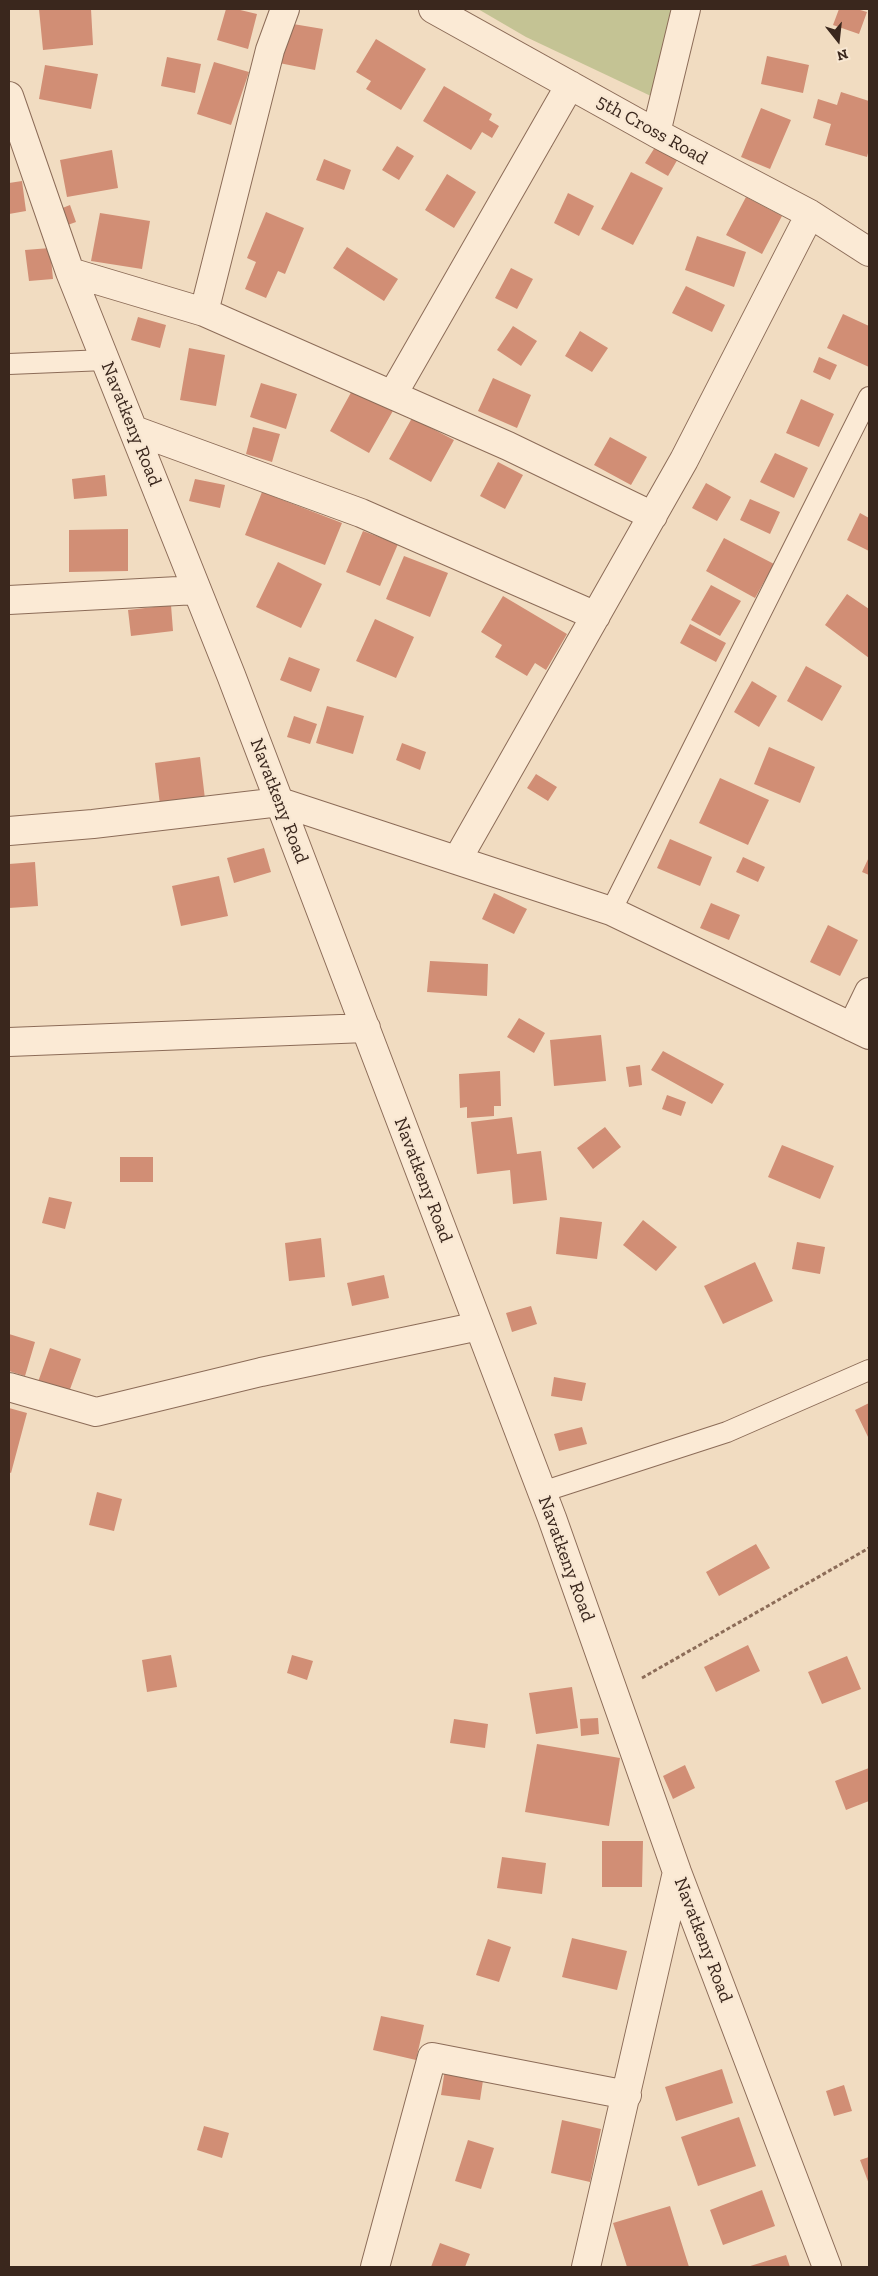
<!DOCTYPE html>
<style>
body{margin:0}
#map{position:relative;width:878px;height:2276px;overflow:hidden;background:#f1dcc1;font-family:"Zilla Slab",serif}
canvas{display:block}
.frame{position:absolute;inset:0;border:10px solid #3a271d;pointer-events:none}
.north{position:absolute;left:813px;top:15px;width:50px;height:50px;-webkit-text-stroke:4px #f8e7d2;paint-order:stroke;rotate:164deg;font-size:14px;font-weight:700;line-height:20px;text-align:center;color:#3a271d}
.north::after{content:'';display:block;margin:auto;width:18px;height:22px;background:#3a271d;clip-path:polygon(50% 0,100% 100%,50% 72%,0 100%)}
</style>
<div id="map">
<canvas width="878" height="2276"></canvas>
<div class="frame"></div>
<div class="north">N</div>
</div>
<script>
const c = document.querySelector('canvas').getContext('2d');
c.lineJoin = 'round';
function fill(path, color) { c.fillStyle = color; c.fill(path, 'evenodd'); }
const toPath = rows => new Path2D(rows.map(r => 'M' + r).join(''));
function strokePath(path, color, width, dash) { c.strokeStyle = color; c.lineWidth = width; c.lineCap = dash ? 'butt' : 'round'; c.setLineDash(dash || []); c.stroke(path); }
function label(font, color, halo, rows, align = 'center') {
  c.font = font + ' "Zilla Slab",serif'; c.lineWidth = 4.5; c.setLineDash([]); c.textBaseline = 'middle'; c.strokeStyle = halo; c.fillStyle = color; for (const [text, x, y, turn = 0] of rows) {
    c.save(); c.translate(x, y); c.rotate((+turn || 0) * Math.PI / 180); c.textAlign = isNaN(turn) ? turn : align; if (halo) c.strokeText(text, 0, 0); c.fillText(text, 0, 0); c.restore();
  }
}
const cemetery = toPath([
 [478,9,679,9,653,97,526,37]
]);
const building = toPath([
 [39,9,91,9,93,45,43,50],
 [226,9,236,9,257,14,248,49,217,40],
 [839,9,857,9,867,12,859,34,833,25],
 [287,23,323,29,315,70,279,63],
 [376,39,426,69,401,110,366,89,371,81,356,72],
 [767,56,809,65,803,93,761,84],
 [167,57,201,64,195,93,161,86],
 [214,62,249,72,231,125,197,114],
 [45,65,98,74,91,109,39,99],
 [444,86,492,114,489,120,499,126,492,138,482,132,471,150,423,121],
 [841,92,869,101,869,149,867,157,825,145,831,124,813,118,818,99,837,105],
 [761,108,791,120,770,169,741,157],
 [657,144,679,157,668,176,645,163],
 [397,146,414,156,399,180,382,170],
 [112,150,118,188,67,197,60,160],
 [324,159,351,170,344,190,316,180],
 [631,172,663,188,633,245,601,229],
 [447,174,476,192,454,228,425,210],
 [22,181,26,211,9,214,9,183],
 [568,193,594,206,579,236,554,223],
 [746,197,782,216,762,254,726,235],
 [70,205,76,222,62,227,55,211],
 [266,212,304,228,285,274,278,271,266,298,245,289,256,262,247,258],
 [100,213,150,221,142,269,91,261],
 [697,236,746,252,734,287,685,270],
 [347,247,398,279,384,301,333,268],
 [50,248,53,279,29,281,25,250],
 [511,268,533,279,517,309,495,298],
 [686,286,725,305,712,332,672,313],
 [843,314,869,326,869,367,827,348],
 [138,317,166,325,160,348,131,340],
 [513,326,537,341,521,366,497,350],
 [580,331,608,348,592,372,565,356],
 [189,348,225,355,216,406,180,400],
 [819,357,837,365,830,380,813,372],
 [493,378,531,395,517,428,478,411],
 [261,383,297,394,286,429,250,417],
 [354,387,394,409,369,453,330,431],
 [801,399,834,414,819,447,786,433],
 [412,418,454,440,431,482,389,459],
 [253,427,280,434,272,462,246,454],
 [610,437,647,457,631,485,594,465],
 [775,453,808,468,794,498,760,482],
 [498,462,523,475,505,509,480,496],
 [105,475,107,496,74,499,72,479],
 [195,479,225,485,220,508,189,501],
 [706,483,731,497,717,521,692,508],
 [262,492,342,523,325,565,245,535],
 [750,499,780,512,770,534,740,520],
 [860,513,869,518,869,551,847,540],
 [128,529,128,571,69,572,69,530],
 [363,531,398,544,380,586,346,572],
 [724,538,774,564,755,598,706,571],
 [404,556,448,573,430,617,386,599],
 [278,562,322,584,301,628,256,607],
 [711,585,741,601,720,636,691,620],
 [847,594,869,609,869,658,825,625],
 [503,596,567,634,546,670,535,663,527,676,495,657,502,645,481,632],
 [171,605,173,631,131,636,128,610],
 [375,619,414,637,396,678,356,661],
 [690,624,726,643,716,662,680,643],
 [289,657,320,669,311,692,280,680],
 [806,666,842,686,822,721,787,701],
 [752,681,777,696,759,727,734,712],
 [327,706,364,716,353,754,316,743],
 [294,716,317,724,310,744,287,737],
 [402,743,426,752,420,770,396,760],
 [769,747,815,767,800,803,754,784],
 [200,757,205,799,160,805,155,763],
 [536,774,557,787,548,801,527,788],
 [720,778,769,800,748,845,699,823],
 [670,839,712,857,700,886,657,868],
 [264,848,271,872,234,883,227,858],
 [743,857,765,867,758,882,736,872],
 [869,857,869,875,862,872],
 [35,862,38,906,9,908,9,864],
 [219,876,228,916,181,926,172,886],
 [494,893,527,909,514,934,482,919],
 [711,903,740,915,729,940,700,928],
 [828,925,858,940,840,976,810,962],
 [430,961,488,964,487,996,427,992],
 [519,1018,545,1033,534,1053,507,1037],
 [601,1035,606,1081,554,1086,550,1040],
 [663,1051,724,1084,712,1104,651,1070],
 [640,1065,642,1085,629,1087,626,1067],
 [500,1071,501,1106,494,1106,494,1116,467,1118,467,1107,460,1108,459,1074],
 [667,1095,686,1102,681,1116,662,1109],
 [512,1117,517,1154,541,1151,547,1200,513,1204,510,1170,477,1174,471,1122],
 [605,1127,621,1147,593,1169,577,1148],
 [782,1145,834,1166,820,1199,768,1177],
 [120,1157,153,1157,153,1182,120,1182],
 [49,1197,72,1202,65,1229,42,1223],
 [560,1217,602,1222,597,1259,556,1254],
 [643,1220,677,1247,656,1271,623,1245],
 [321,1238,325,1277,289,1281,285,1243],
 [797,1242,825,1247,820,1274,792,1269],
 [755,1262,773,1301,723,1324,704,1286],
 [384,1275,389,1298,352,1306,347,1283],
 [531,1306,537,1324,512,1332,506,1313],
 [9,1334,35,1342,25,1376,9,1371],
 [50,1348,81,1359,69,1392,38,1382],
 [554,1377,586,1383,582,1401,551,1396],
 [869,1403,869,1439,855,1410],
 [9,1408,27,1413,11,1473,9,1472],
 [582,1427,587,1444,559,1451,554,1434],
 [97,1492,122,1499,114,1531,89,1525],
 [756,1544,770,1568,719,1596,706,1572],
 [748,1645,760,1671,716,1692,704,1667],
 [171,1655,177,1687,147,1692,142,1660],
 [292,1655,313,1661,307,1680,287,1673],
 [847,1656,861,1689,822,1704,808,1672],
 [572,1687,578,1728,536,1734,529,1693],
 [598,1718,599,1734,581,1736,580,1719],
 [454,1719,488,1724,485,1748,450,1743],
 [537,1744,620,1758,609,1826,525,1812],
 [685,1765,695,1788,673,1799,663,1776],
 [869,1768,869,1801,846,1810,835,1781],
 [602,1841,643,1841,642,1887,602,1887],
 [502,1857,546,1863,542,1894,497,1888],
 [572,1938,627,1951,617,1990,562,1977],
 [488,1939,511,1947,499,1982,476,1975],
 [381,2016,424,2025,416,2060,373,2050],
 [445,2069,484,2074,480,2100,441,2095],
 [722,2069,733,2103,676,2121,665,2087],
 [844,2085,852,2111,834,2116,826,2091],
 [739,2117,756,2166,698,2186,681,2137],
 [562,2120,601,2129,590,2182,551,2173],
 [204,2126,229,2133,222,2158,197,2150],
 [468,2140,494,2148,481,2189,455,2181],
 [869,2157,869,2184,860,2160],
 [762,2190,775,2226,723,2245,710,2210],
 [670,2206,689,2267,627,2267,613,2223],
 [440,2243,470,2254,465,2267,431,2267],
 [786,2255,790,2267,747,2267]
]);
const path = toPath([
 [642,1678,869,1548]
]);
const lane = toPath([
 [9,364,105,360],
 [611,911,869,397],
 [542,1492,727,1432,869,1370]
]);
const street = toPath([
 [433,9,656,133,810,214,869,252],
 [9,96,70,272,231,675,552,1518,677,1872,827,2267],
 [656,133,686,9],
 [70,272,204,312,508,446,653,516],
 [204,312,270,50,285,9],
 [393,394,570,85],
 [134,430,361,513,596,616],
 [9,600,197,590],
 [9,831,93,824,280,802,611,911,869,1035],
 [457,860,684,460,810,214],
 [852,1027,869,992],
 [9,1042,366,1028],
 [9,1387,96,1412,261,1372,479,1326],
 [375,2267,432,2057,627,2095],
 [586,2267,677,1872]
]);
const streetNames = [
 ["5th Cross Road",652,130,29],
 ["Navatkeny Road",131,424,68],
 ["Navatkeny Road",279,801,69],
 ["Navatkeny Road",423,1180,69],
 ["Navatkeny Road",566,1559,70],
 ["Navatkeny Road",703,1940,69]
];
fill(cemetery, '#c4c394');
fill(building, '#d18e75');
strokePath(lane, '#8c6c58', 22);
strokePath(street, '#8c6c58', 30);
strokePath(path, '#8c6c58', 3, [4, 2.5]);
strokePath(lane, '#fbead5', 20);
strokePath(street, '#fbead5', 28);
label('19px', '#3a271d', '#f8e7d2', streetNames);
</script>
